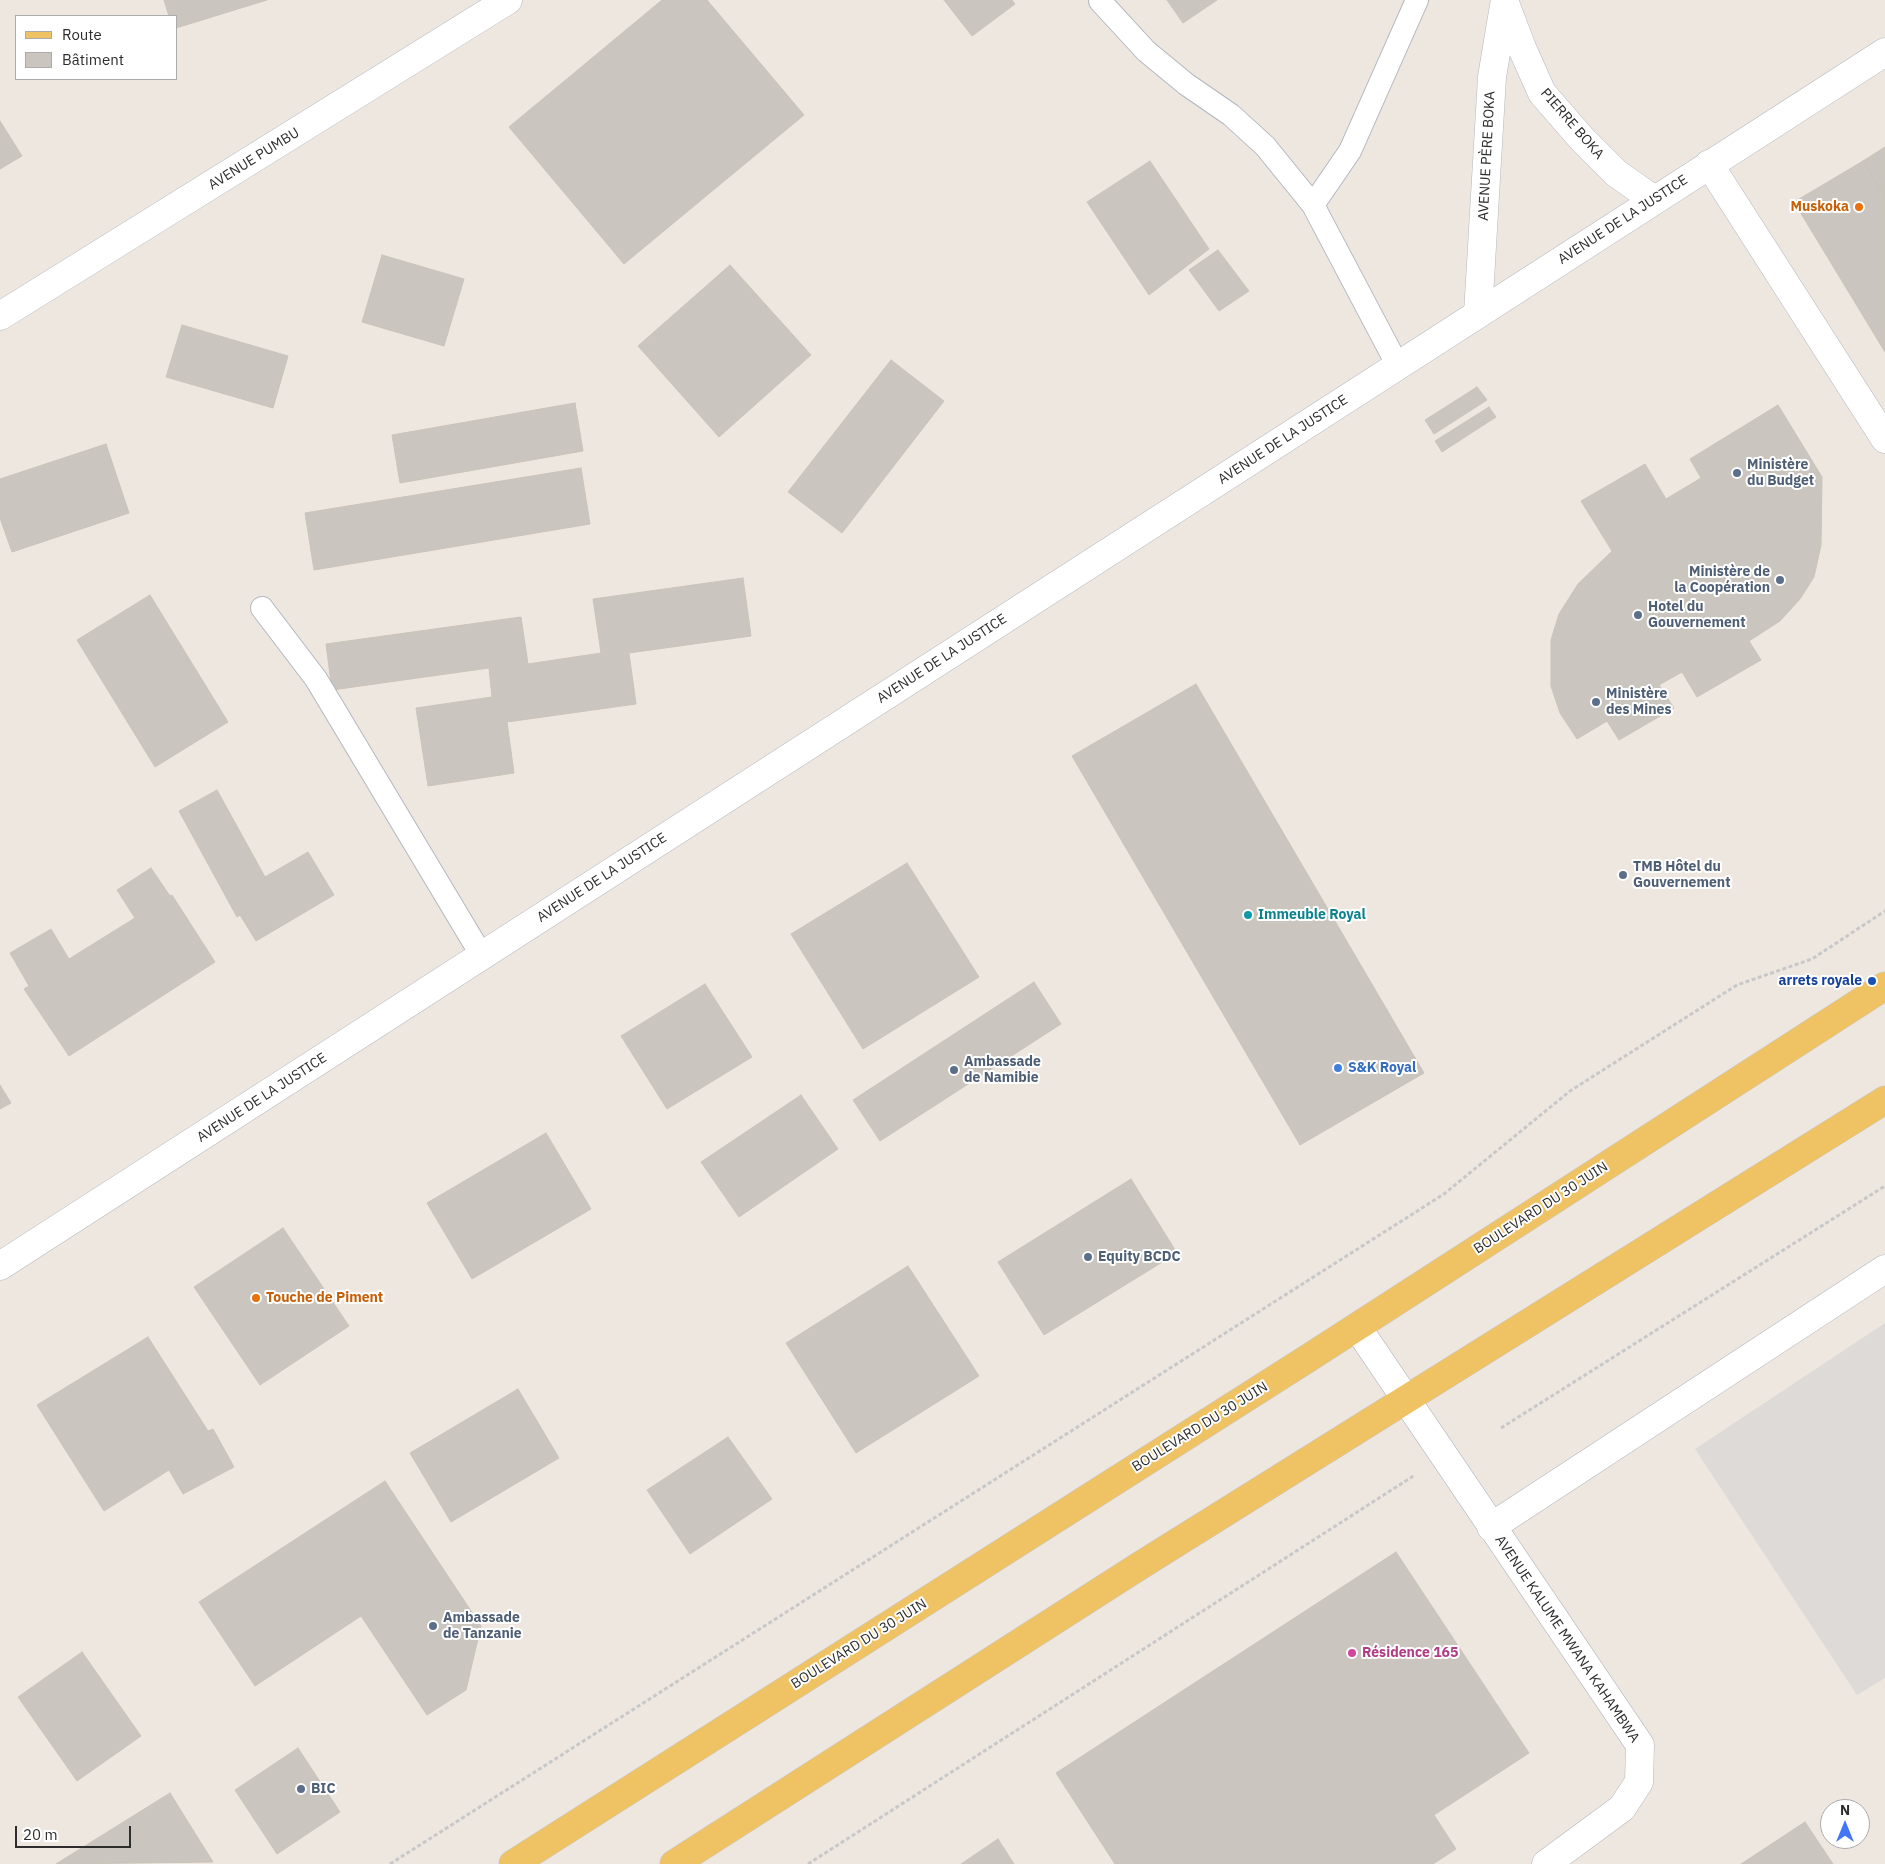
<!DOCTYPE html>
<meta charset="utf-8">
<style>
body{margin:0}
#map{position:relative;width:1885px;height:1864px;overflow:hidden;background:#eee7e0;font-family:"IBM Plex Sans",sans-serif}
canvas{display:block}
.legend{position:absolute;left:15px;top:15px;width:162px;height:65px;box-sizing:border-box;background:#fff;border:1px solid #ababab;margin:0;padding:6px 9px;list-style:none;font-size:15px;color:#2d2d2d}
.legend li{display:flex;align-items:center;gap:10px;height:25px}
.legend b{width:25px;border:1px solid #ababab}
.north{position:absolute;left:1820px;top:1799px;width:50px;height:50px;box-sizing:border-box;background:#fff;border:1px solid #ababab;border-radius:50%;rotate:0deg;font-size:14px;font-weight:700;line-height:20px;text-align:center;color:#2d2d2d}
.north::after{content:'';display:block;margin:auto;width:18px;height:22px;background:#4475f7;clip-path:polygon(50% 0,100% 100%,50% 72%,0 100%)}
.scale{position:absolute;left:15px;top:1826px;width:116px;height:22px;box-sizing:border-box;border:2px solid #2d2d2d;border-top:0;padding-left:6px;font-size:15px;line-height:18px;white-space:nowrap;color:#2d2d2d;-webkit-text-stroke:4px #fff;paint-order:stroke}
</style>
<div id="map">
<canvas width="1885" height="1864"></canvas>
<ul class="legend">
<li><b style="height:6px;background:#efc364"></b>Route</li>
<li><b style="height:14px;background:#cac5be"></b>Bâtiment</li>
</ul>
<div class="north">N</div>
<div class="scale">20 m</div>
</div>
<script>
const c = document.querySelector('canvas').getContext('2d');
c.lineJoin = 'round';
function fill(path, color) { c.fillStyle = color; c.fill(path, 'evenodd'); }
const toPath = rows => new Path2D(rows.map(r => 'M' + r).join(''));
function strokePath(path, color, width, dash) { c.strokeStyle = color; c.lineWidth = width; c.lineCap = dash ? 'butt' : 'round'; c.setLineDash(dash || []); c.stroke(path); }
function label(font, color, halo, rows, align = 'center') {
  c.font = font + ' "IBM Plex Sans",sans-serif'; c.lineWidth = 4; c.setLineDash([]); c.textBaseline = 'middle'; c.strokeStyle = halo; c.fillStyle = color; for (const [text, x, y, turn = 0] of rows) {
    c.save(); c.translate(x, y); c.rotate((+turn || 0) * Math.PI / 180); c.textAlign = isNaN(turn) ? turn : align; if (halo) c.strokeText(text, 0, 0); c.fillText(text, 0, 0); c.restore();
  }
}
const plaza = toPath([
 [1885,1323,1885,1678,1857,1695,1695,1449]
]);
const building = toPath([
 [164,0,267,0,176,28,176,16,169,16,164,0],
 [662,0,707,0,804,115,624,264,509,127,662,0],
 [944,0,1012,0,1015,4,972,36,944,0],
 [1167,0,1217,0,1183,23,1167,0],
 [0,121,22,156,0,169,0,121],
 [1885,147,1885,196,1863,161,1885,147],
 [1150,161,1209,249,1149,295,1087,202,1150,161],
 [1863,161,1885,196,1885,352,1794,202,1863,161],
 [1218,250,1249,291,1219,311,1189,270,1218,250],
 [382,255,464,279,444,346,362,322,382,255],
 [730,265,811,355,719,437,638,346,730,265],
 [182,325,288,356,273,408,166,377,182,325],
 [891,360,944,401,842,533,788,492,891,360],
 [1477,387,1487,400,1434,434,1425,420,1477,387],
 [575,403,583,451,400,483,392,435,575,403],
 [1778,405,1822,477,1821,545,1814,577,1800,599,1780,621,1749,641,1761,660,1697,697,1682,672,1659,685,1674,708,1619,740,1607,721,1577,739,1560,713,1551,686,1551,640,1559,614,1578,584,1612,551,1581,501,1645,464,1666,499,1701,478,1690,459,1778,405],
 [1489,407,1496,417,1442,452,1435,441,1489,407],
 [106,444,129,513,12,552,0,518,0,479,106,444],
 [581,468,590,524,314,570,305,513,581,468],
 [743,578,751,636,629,653,636,704,507,722,514,773,428,786,416,708,492,697,489,668,332,690,326,644,521,617,528,664,601,653,593,599,743,578],
 [150,595,228,722,155,767,77,640,150,595],
 [1196,684,1424,1073,1300,1145,1072,756,1196,684],
 [217,790,265,877,308,852,334,895,256,941,240,915,237,917,179,811,217,790],
 [907,863,979,977,863,1049,791,934,907,863],
 [151,868,170,896,172,895,215,962,69,1056,24,989,29,986,10,953,51,929,69,959,135,918,117,890,151,868],
 [1034,982,1061,1024,880,1141,853,1100,1034,982],
 [705,984,752,1057,667,1109,621,1036,705,984],
 [0,1085,11,1103,0,1109,0,1085],
 [801,1095,838,1149,739,1217,701,1162,801,1095],
 [546,1133,591,1209,472,1279,427,1203,546,1133],
 [1131,1179,1177,1253,1044,1335,998,1262,1131,1179],
 [283,1228,349,1326,260,1385,194,1287,283,1228],
 [908,1266,979,1376,856,1453,786,1343,908,1266],
 [148,1337,208,1431,213,1429,234,1467,183,1494,169,1470,104,1511,37,1405,148,1337],
 [518,1389,559,1458,451,1522,410,1453,518,1389],
 [728,1437,772,1499,690,1554,647,1490,728,1437],
 [385,1481,481,1626,466,1690,427,1715,361,1616,255,1686,199,1602,385,1481],
 [1396,1552,1529,1753,1434,1815,1456,1849,1433,1864,1115,1864,1056,1773,1396,1552],
 [82,1652,141,1736,77,1781,18,1697,82,1652],
 [298,1748,340,1812,277,1854,235,1790,298,1748],
 [170,1793,213,1862,56,1864,170,1793],
 [1805,1822,1833,1864,1741,1864,1805,1822],
 [998,1839,1014,1864,961,1864,998,1839]
]);
const path = toPath([
 [1501,1428,1885,1186],
 [390,1864,1444,1194,1570,1091,1737,985,1812,959,1885,911],
 [808,1864,1415,1475]
]);
const service = toPath([
 [1100,1,1146,51,1186,84,1231,115,1265,146,1313,205,1398,366],
 [1313,205,1350,151,1417,0],
 [262,608,316,679,482,956]
]);
const minor = toPath([
 [1709,164,1885,439],
 [0,316,508,0],
 [1357,1327,1640,1745,1639,1782,1622,1808,1546,1864],
 [1491,1527,1885,1269]
]);
const tertiary = toPath([
 [1505,3,1522,48,1542,93,1582,139,1616,173,1654,200],
 [1478,314,1492,77,1505,0]
]);
const secondary = toPath([
 [0,1266,1885,52]
]);
const primary = toPath([
 [513,1864,1310,1357,1885,986],
 [674,1864,1141,1565,1885,1100]
]);
const markers = [
 [1859,207,5,"#e8710a"],
 [1737,473,5,"#5c6f8a"],
 [1780,580,5,"#5c6f8a"],
 [1638,615,5,"#5c6f8a"],
 [1596,702,5,"#5c6f8a"],
 [1623,875,5,"#5c6f8a"],
 [1248,915,5,"#0f9aa8"],
 [1872,981,5,"#1a4fb4"],
 [1338,1068,5,"#3f7fe0"],
 [954,1070,5,"#5c6f8a"],
 [1088,1257,5,"#5c6f8a"],
 [256,1298,5,"#e8710a"],
 [433,1626,5,"#5c6f8a"],
 [1352,1653,5,"#d1479c"],
 [301,1789,5,"#5c6f8a"]
];
const streetNames = [
 ["PIERRE BOKA",1572,124,49],
 ["AVENUE PÈRE BOKA",1487,156,-87],
 ["AVENUE PUMBU",254,159,-32],
 ["AVENUE DE LA JUSTICE",1623,220,-33],
 ["AVENUE DE LA JUSTICE",1283,440,-33],
 ["AVENUE DE LA JUSTICE",942,659,-33],
 ["AVENUE DE LA JUSTICE",602,878,-33],
 ["AVENUE DE LA JUSTICE",262,1098,-33],
 ["BOULEVARD DU 30 JUIN",1541,1208,-33],
 ["BOULEVARD DU 30 JUIN",1200,1427,-32],
 ["AVENUE KALUME MWANA KAHAMBWA",1567,1639,56],
 ["BOULEVARD DU 30 JUIN",859,1644,-32]
];
const foodNames = [
 ["Muskoka",1849,207],
 ["Touche de Piment",266,1298,"left"]
];
const serviceNames = [
 ["Ministère",1747,465],
 ["du Budget",1747,481],
 ["Ministère de",1770,572,"right"],
 ["la Coopération",1770,588,"right"],
 ["Hotel du",1648,607],
 ["Gouvernement",1648,623],
 ["Ministère",1606,694],
 ["des Mines",1606,710],
 ["TMB Hôtel du",1633,867],
 ["Gouvernement",1633,883],
 ["Ambassade",964,1062],
 ["de Namibie",964,1078],
 ["Equity BCDC",1098,1257],
 ["Ambassade",443,1618],
 ["de Tanzanie",443,1634],
 ["BIC",311,1789]
];
const cultureNames = [
 ["Immeuble Royal",1258,915]
];
const transitNames = [
 ["arrets royale",1862,981]
];
const shopNames = [
 ["S&K Royal",1348,1068]
];
const hotelNames = [
 ["Résidence 165",1362,1653]
];
fill(plaza, '#dedad7');
fill(building, '#cac5be');
strokePath(building, '#cac3b9', 1);
strokePath(service, '#b3b7c0', 24);
strokePath(minor, '#b3b7c0', 29);
strokePath(tertiary, '#b3b7c0', 29);
strokePath(secondary, '#b3b7c0', 29);
strokePath(primary, '#c8c8c8', 29);
strokePath(path, '#c8c8c8', 3, [4, 2.5]);
strokePath(service, '#fff', 22);
strokePath(minor, '#fff', 28);
strokePath(tertiary, '#fff', 28);
strokePath(secondary, '#fff', 28);
strokePath(primary, '#efc364', 28);
for (const [x, y, r, color] of markers) { const dot = new Path2D(); dot.arc(x, y, r, 0, 2 * Math.PI); c.fillStyle = color; c.fill(dot); strokePath(dot, '#fff', 2); }
label('14px', '#2d2d2d', '#fff', streetNames);
label('bold 14px', '#c56008', '#fff', foodNames, 'right');
label('bold 14px', '#4e5e75', '#fff', serviceNames, 'left');
label('bold 14px', '#0d838f', '#fff', cultureNames, 'left');
label('bold 14px', '#164399', '#fff', transitNames, 'right');
label('bold 14px', '#366cbe', '#fff', shopNames, 'left');
label('bold 14px', '#b23c85', '#fff', hotelNames, 'left');
</script>
